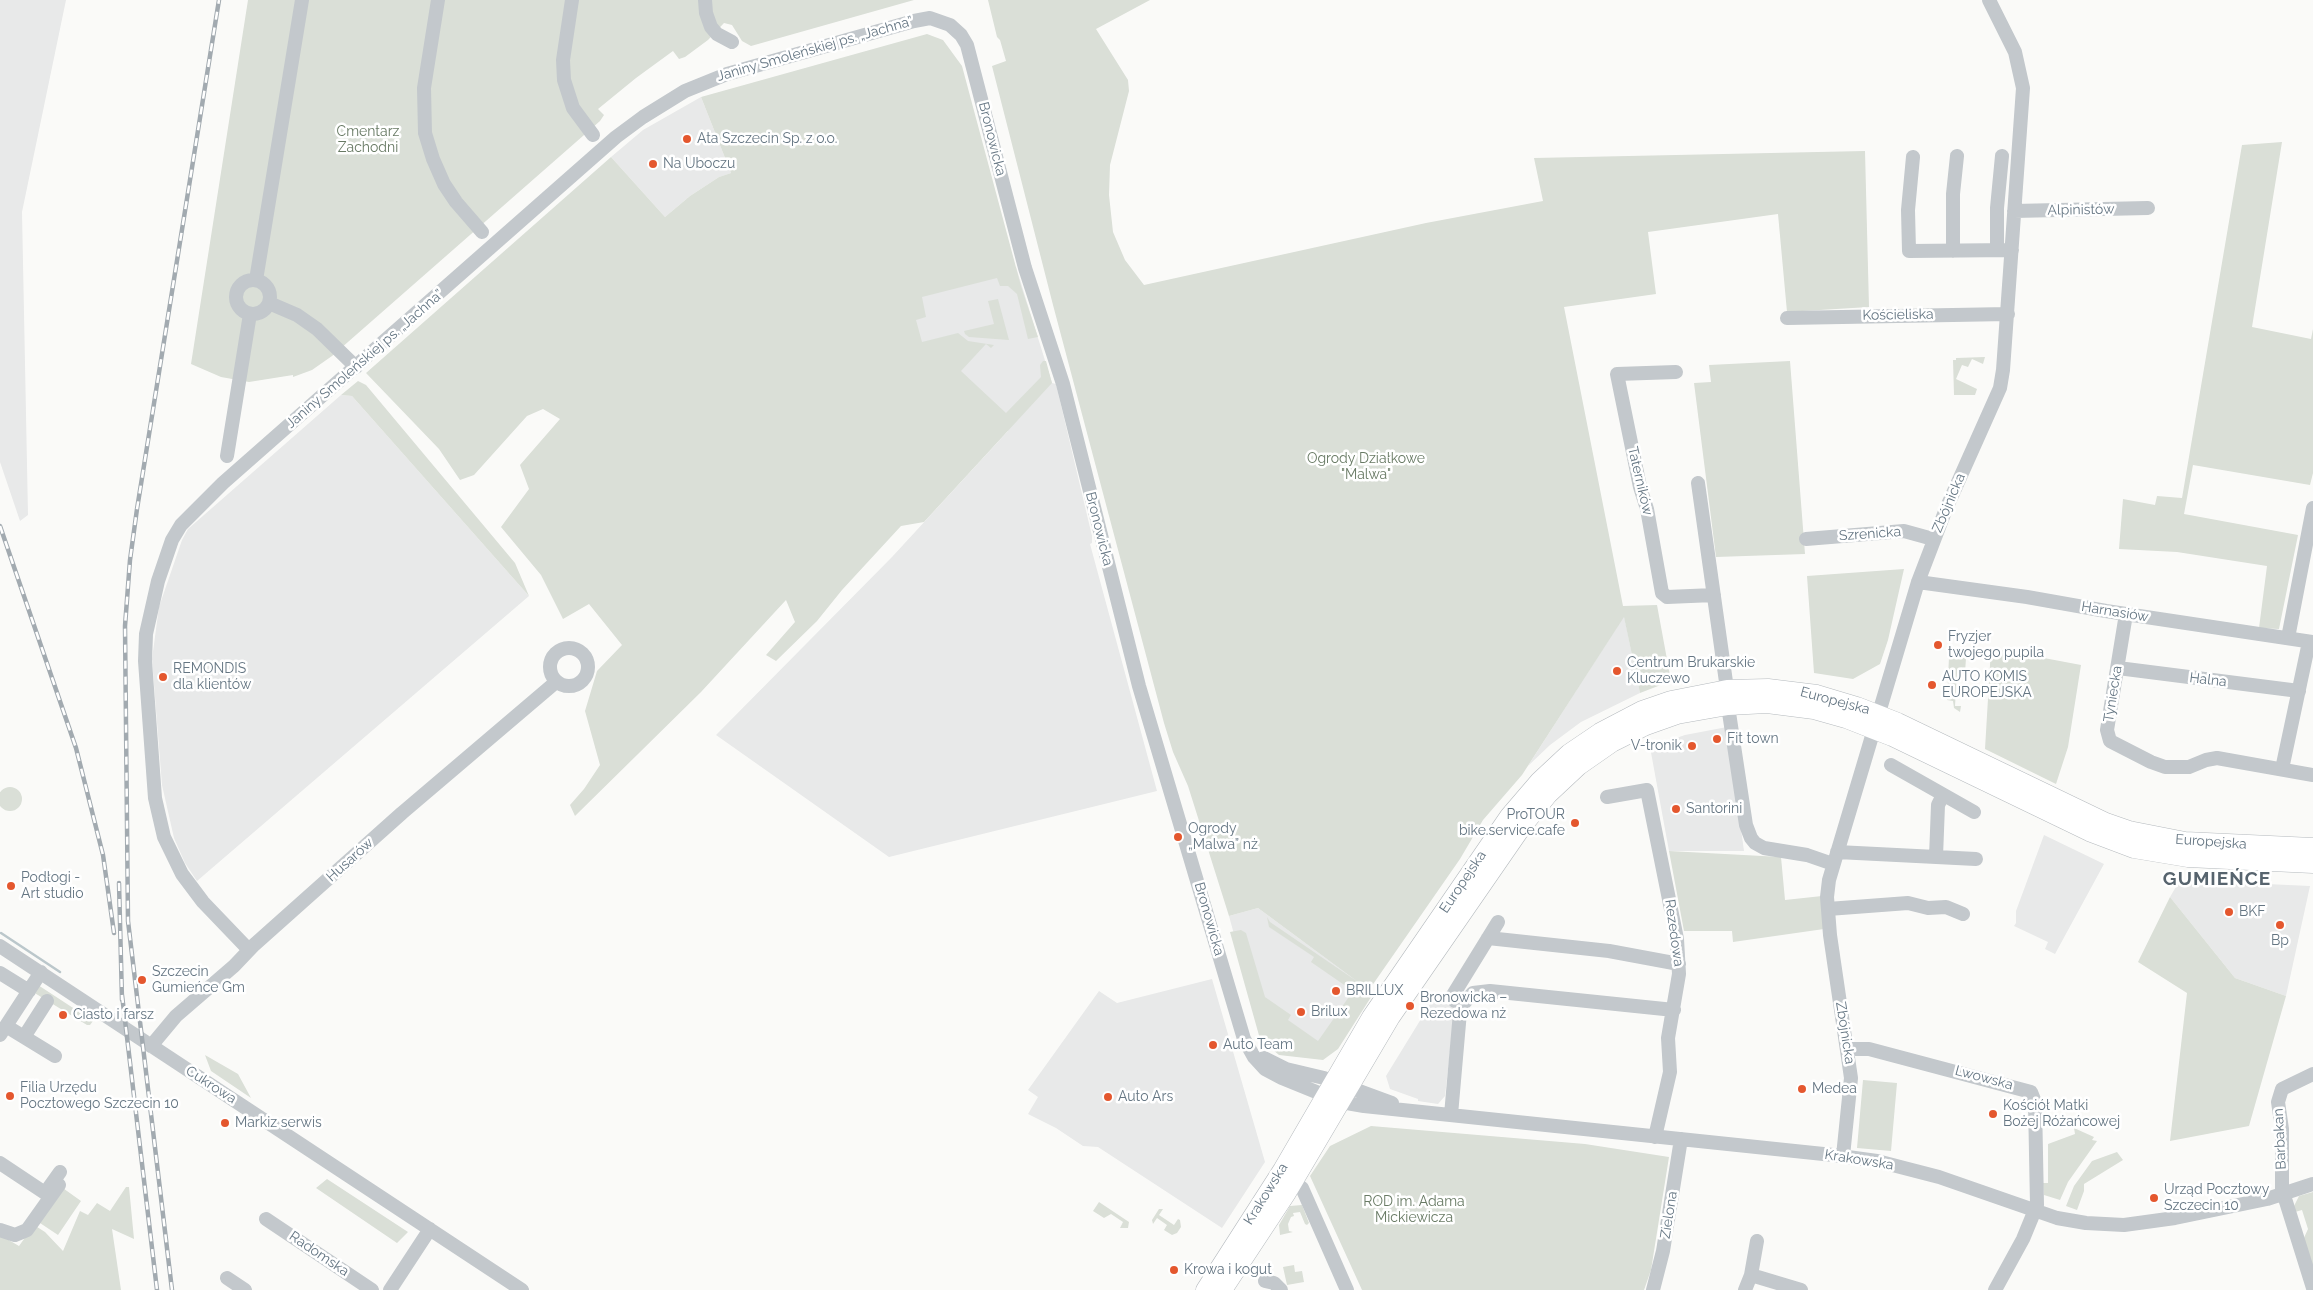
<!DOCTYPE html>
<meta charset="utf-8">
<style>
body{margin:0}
canvas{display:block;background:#fafaf8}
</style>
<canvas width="2313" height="1290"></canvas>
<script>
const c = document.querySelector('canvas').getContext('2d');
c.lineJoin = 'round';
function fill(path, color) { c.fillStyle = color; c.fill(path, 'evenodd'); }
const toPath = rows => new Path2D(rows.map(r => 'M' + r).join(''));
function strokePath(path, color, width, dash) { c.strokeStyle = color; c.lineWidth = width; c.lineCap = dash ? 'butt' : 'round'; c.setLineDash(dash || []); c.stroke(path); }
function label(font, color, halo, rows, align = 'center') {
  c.font = font + ' Raleway,sans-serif'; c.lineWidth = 5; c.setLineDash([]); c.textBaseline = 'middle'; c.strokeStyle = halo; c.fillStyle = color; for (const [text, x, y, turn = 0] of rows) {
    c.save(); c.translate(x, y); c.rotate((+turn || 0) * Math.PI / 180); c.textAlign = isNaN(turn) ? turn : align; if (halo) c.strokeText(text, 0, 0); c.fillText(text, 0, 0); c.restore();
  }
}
const built = toPath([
 [0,0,66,0,22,212,28,515,20,521,0,462],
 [701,97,731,173,719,177,690,196,665,217,611,157,643,130],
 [1016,267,1052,383,1056,384,1092,536,1092,543,1090,544,1157,791,889,857,716,735,892,557,1008,431,874,305],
 [341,395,352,396,529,596,197,881,185,863,174,838,162,785,152,659,159,607,182,540,188,529],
 [1624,616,1640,693,1581,722,1550,745,1528,766],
 [1727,727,1744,851,1669,851,1650,747,1685,735],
 [2044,835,2104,864,2055,954,2045,949,2048,942,2014,926,2016,923,2016,911],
 [2180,880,2310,886,2286,996,2235,978,2170,897],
 [1258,908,1369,990,1324,1057,1263,1040,1229,916],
 [1212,979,1265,1162,1222,1228,1098,1147,1083,1146,1056,1128,1028,1114,1038,1097,1028,1090,1099,991,1117,1003],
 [1432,1001,1455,1006,1445,1096,1438,1104,1418,1101,1418,1099,1390,1089,1386,1076]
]);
const green = toPath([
 [248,0,914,0,751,46,742,41,732,25,724,23,708,40,685,57,679,59,673,51,636,78,598,109,604,115,600,121,332,356,312,370,293,377,293,375,249,382,221,377,191,364],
 [988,0,1150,0,1096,29,1128,80,1129,91,1110,165,1109,195,1113,232,1125,260,1144,285,1426,223,1543,201,1534,158,1865,151,1869,307,1787,312,1778,214,1648,232,1656,294,1564,307,1623,606,1657,605,1671,681,1640,693,1624,617,1522,775,1483,820,1460,859,1369,990,1373,994,1338,1049,1323,1060,1279,1055,1260,1039,1230,932,1241,930,1246,933,1265,997,1291,1015,1288,1020,1318,1041,1353,991,1311,962,1314,957,1269,927,1267,917,1270,922,1358,982,1258,908,1229,916,1188,786,1173,752,1164,723,1053,305,992,66,1006,61,1000,40,997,37],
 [927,34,943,40,962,66,1021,286,1038,337,1028,339,1017,294,1008,286,1000,286,997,278,922,297,926,317,916,320,922,342,958,333,968,341,994,345,991,348,986,344,961,371,1006,413,1041,377,1040,365,1043,361,1046,361,1052,383,924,522,901,526,842,590,817,621,776,661,766,655,795,622,786,600,701,692,575,816,570,805,584,789,600,765,585,711,597,671,622,645,589,604,563,619,541,575,501,527,529,489,520,465,560,419,543,409,527,416,474,475,460,480,439,449,366,373,611,157,665,217,690,196,719,177,731,173,701,97],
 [2282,142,2252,327,2311,339,2313,329,2313,473,2310,485,2193,465,2184,514,2298,535,2279,629,2259,628,2267,566,2177,552,2119,549,2123,499,2155,505,2157,496,2182,498,2242,145],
 [998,299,1009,340,969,337,965,334,964,331,994,324,988,301],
 [1985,357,1983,364,1972,359,1968,367,1962,365,1956,379,1977,389,1975,395,1954,395,1953,360,1956,360,1956,358],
 [1790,361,1805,554,1716,557,1694,383,1711,382,1709,365],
 [358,381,366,385,515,563,529,596,352,396,341,395],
 [1904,569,1888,640,1880,664,1853,679,1814,673,1807,576],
 [1991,648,2081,665,2068,747,2056,784,1985,749],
 [1949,657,1966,658,1965,673,1957,673,1955,706,1961,706,1960,712,1954,708,1953,701,1947,700],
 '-2 799a12 12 0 1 1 24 0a12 12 0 1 1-24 0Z',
 [1669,851,1781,857,1785,900,1822,896,1824,929,1733,942,1732,931,1684,931],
 [2170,897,2235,978,2286,996,2249,1126,2170,1141,2187,993,2138,962],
 [38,985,93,1021,90,1025,87,1025,33,992],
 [205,1055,238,1074,251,1098,211,1071],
 [1863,1080,1897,1083,1891,1151,1857,1148],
 [1371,1126,1585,1144,1669,1157,1651,1270,1644,1290,1362,1290,1310,1176,1330,1146],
 [2074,1128,2094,1137,2092,1140,2097,1141,2068,1182,2060,1200,2044,1195,2043,1183,2048,1183,2048,1144,2075,1134],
 [2117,1152,2123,1160,2084,1184,2084,1191,2077,1210,2066,1206,2074,1186,2092,1161],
 [327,1179,408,1232,397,1243,316,1188],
 [60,1186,81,1201,58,1235,37,1221],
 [126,1187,129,1187,134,1239,112,1229,121,1290,0,1290,0,1235,19,1246,34,1225,45,1232,63,1251,80,1211,88,1215,97,1203,110,1211],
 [2313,1192,2313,1273,2303,1240,2308,1229,2302,1210,2295,1212,2294,1206,2299,1196],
 [1099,1202,1129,1222,1128,1228,1120,1228,1123,1222,1111,1214,1104,1218,1093,1211],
 [1302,1205,1309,1223,1307,1225,1305,1224,1300,1212,1293,1213,1294,1216,1291,1217,1288,1224,1289,1231,1293,1232,1280,1235,1279,1225,1290,1206],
 [1159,1209,1163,1209,1159,1215,1174,1225,1178,1219,1180,1220,1181,1227,1177,1233,1172,1235,1164,1230,1167,1225,1157,1218,1153,1224,1152,1220],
 [1294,1265,1295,1272,1302,1271,1304,1282,1287,1285,1283,1267]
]);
const stream = toPath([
 [1,933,60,972]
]);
const minor = toPath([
 [438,0,424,88,425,133,433,159,444,184,456,202,482,232],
 [572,0,563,60,564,80,573,108,593,135],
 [705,0,706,13,711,27,717,34,732,42],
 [1913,157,1908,210,1909,251,2012,250],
 [2014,211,2148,208],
 [1997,250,1997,208,2002,156],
 [1953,251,1953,194,1957,156],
 '236 297a17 17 0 1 1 34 0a17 17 0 1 1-34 0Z',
 [256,280,302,0],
 [269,303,297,315,317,329,356,367],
 [1787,318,2008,314],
 [1676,372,1617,374,1640,487,1647,509,1662,593,1667,597,1714,595],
 [227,456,250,314],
 [1698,483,1727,689],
 [1806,539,1904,531,1933,539],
 [1918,582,2027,597,2106,611,2313,642],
 [2126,614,2107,730,2110,741,2151,762,2165,767,2189,767,2206,760,2217,758,2313,775],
 [2288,638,2313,508],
 '550 667a19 19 0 1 1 38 0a19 19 0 1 1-38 0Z',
 [2118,668,2299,691],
 [1728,706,1746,825,1751,838,1755,843,1764,848,1807,855,1833,864],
 [1891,765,1974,812],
 [2282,769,2309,642],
 [1607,797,1647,790,1677,939,1679,974,1668,1038,1670,1072,1655,1137],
 [1837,852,1976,859],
 [1936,857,1938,805,1943,795],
 [1828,909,1908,903,1928,908,1946,907,1963,914],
 [1488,938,1609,951,1679,964],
 [0,946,522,1290],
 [249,950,203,902,182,874,164,837,155,798,145,661,146,634,158,581,172,540,181,525,223,483,616,137,643,117,685,91,727,74,914,21,930,18,950,25,961,35,967,45,1025,268,1063,384,1139,686,1244,1039,1254,1057,1265,1069,1282,1078,1341,1102,1364,1106,1833,1155,1877,1161,1939,1177,2057,1218,2086,1223,2124,1225,2175,1218,2267,1199,2313,1184],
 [0,973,29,991],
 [1464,1003,1455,1001,1453,995,1498,922],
 [6,1026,55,1056],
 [0,1035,41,972],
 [24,1037,47,1001],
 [151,1046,176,1016,234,966,254,945,402,813,556,682],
 [1848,1049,1869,1049,2031,1092,2035,1102,2037,1205,2023,1239,1995,1290],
 [1264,1058,1286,1069,1324,1078,1392,1103],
 [2313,1074,2282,1089,2278,1102,2282,1129,2282,1189,2313,1288],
 [1451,1115,1460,1012,1464,1003,1473,993,1490,991,1674,1010],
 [1843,1156,1851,1078,1830,935,1827,897,1829,880,1918,582,1946,509,2000,388,2003,370,2023,88,2015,52,1989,0],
 [0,1163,45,1193,60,1172],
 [1294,1182,1302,1188,1347,1290],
 [266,1219,372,1290],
 [0,1230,15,1235,27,1230,59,1185,54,1182],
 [1751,1275,1801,1290],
 [227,1278,245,1290],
 [1265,1281,1274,1283,1281,1290],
 [390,1290,430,1229],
 [1653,1290,1663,1251,1681,1139],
 [1745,1290,1751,1275,1757,1241]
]);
const major = toPath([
 [1205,1290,1282,1170,1371,1017,1509,816,1539,781,1569,753,1600,732,1642,710,1671,700,1727,689,1768,688,1817,694,1857,706,1898,722,2106,822,2129,830,2185,841,2313,847],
 [1223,1290,1287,1193,1391,1017,1523,826,1548,795,1579,766,1612,743,1646,726,1677,715,1728,706,1767,704,1814,710,1846,719,1892,737,2089,832,2134,849,2188,858,2313,864]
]);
const rail = toPath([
 [0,526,76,748,103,855,114,933],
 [119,883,122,1000],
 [122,995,157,1290],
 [172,1290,128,921,125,626,130,560,137,509,219,0]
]);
const markers = [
 [687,139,5,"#e4572e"],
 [653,164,5,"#e4572e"],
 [1938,645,5,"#e4572e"],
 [1617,671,5,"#e4572e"],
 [163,677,5,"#e4572e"],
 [1932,685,5,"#e4572e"],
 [1717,739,5,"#e4572e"],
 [1692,746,5,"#e4572e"],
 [1676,809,5,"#e4572e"],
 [1575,823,5,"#e4572e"],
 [1178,837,5,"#e4572e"],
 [11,886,5,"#e4572e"],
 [2229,912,5,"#e4572e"],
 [2280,925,5,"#e4572e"],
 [142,980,5,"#e4572e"],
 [1336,991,5,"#e4572e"],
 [1410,1006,5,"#e4572e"],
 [1301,1012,5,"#e4572e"],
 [63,1015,5,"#e4572e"],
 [1213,1045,5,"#e4572e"],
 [1802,1089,5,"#e4572e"],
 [10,1096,5,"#e4572e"],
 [1108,1097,5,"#e4572e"],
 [1993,1114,5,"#e4572e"],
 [225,1123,5,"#e4572e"],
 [2154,1198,5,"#e4572e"],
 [1174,1270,5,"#e4572e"]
];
const streetNames = [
 ["Janiny Smoleńskiej ps. „Jachna”",815,49,-16],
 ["Bronowicka",992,139,76],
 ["Alpinistów",2081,210,-1],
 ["Kościeliska",1898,315,-1],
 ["Janiny Smoleńskiej ps. „Jachna”",365,359,-41],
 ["Taterników",1640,481,77],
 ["Zbójnicka",1949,503,-67],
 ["Bronowicka",1099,529,76],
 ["Szrenicka",1870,534,-4],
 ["Harnasiów",2115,612,9],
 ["Halna",2208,680,7],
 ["Tyniecka",2113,694,-81],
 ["Europejska",1835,701,15],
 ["Europejska",2211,842,4],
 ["Husarów",350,860,-42],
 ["Europejska",1463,882,-56],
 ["Bronowicka",1209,919,74],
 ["Rezedowa",1674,933,82],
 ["Zbójnicka",1845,1033,81],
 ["Lwowska",1984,1078,15],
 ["Cukrowa",211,1085,33],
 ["Barbakan",2280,1139,-93],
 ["Krakowska",1859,1160,9],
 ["Krakowska",1266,1194,-58],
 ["Zielona",1669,1215,-81],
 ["Radomska",319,1254,34]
];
const parkNames = [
 ["Cmentarz",368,132],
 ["Zachodni",368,148],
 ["Ogrody Działkowe",1366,459],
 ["\"Malwa\"",1366,475],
 ["ROD im. Adama",1414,1202],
 ["Mickiewicza",1414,1218]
];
const poiNames = [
 ["Ata Szczecin Sp. z o.o.",697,139],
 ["Na Uboczu",663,164],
 ["Fryzjer",1948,637],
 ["twojego pupila",1948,653],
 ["Centrum Brukarskie",1627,663],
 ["Kluczewo",1627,679],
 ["REMONDIS",173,669],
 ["dla klientów",173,685],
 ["AUTO KOMIS",1942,677],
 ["EUROPEJSKA",1942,693],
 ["Fit town",1727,739],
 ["V-tronik",1682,746,"right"],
 ["Santorini",1686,809],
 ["ProTOUR",1565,815,"right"],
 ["bike.service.cafe",1565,831,"right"],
 ["Ogrody",1188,829],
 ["„Malwa” nż",1188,845],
 ["Podłogi -",21,878],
 ["Art studio",21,894],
 ["BKF",2239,912],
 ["Bp",2280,941,"center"],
 ["Szczecin",152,972],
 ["Gumieńce Gm",152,988],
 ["BRILLUX",1346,991],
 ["Bronowicka –",1420,998],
 ["Rezedowa nż",1420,1014],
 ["Brilux",1311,1012],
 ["Ciasto i farsz",73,1015],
 ["Auto Team",1223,1045],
 ["Filia Urzędu",20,1088],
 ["Pocztowego Szczecin 10",20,1104],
 ["Medea",1812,1089],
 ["Auto Ars",1118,1097],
 ["Kościół Matki",2003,1106],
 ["Bożej Różańcowej",2003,1122],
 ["Markiz serwis",235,1123],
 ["Urząd Pocztowy",2164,1190],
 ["Szczecin 10",2164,1206],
 ["Krowa i kogut",1184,1270]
];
const districtNames = [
 ["GUMIEŃCE",2217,879]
];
fill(built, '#e8e9e9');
fill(green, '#dadfd7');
strokePath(stream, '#bbc7cb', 2.5);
strokePath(major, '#b5babe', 19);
strokePath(minor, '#c3c8cc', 14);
strokePath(major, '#fff', 18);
strokePath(rail, '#a2aab0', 4.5);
strokePath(rail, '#fff', 2.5, [8]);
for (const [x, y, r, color] of markers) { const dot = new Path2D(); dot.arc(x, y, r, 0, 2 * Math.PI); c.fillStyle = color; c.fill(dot); strokePath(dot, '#fff', 2); }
label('14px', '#657683', '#fff', streetNames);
label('14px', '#687a64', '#fff', parkNames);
label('14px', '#657683', '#fff', poiNames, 'left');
c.letterSpacing = '1px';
label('bold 19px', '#57646e', '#fff', districtNames);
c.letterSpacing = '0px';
</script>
